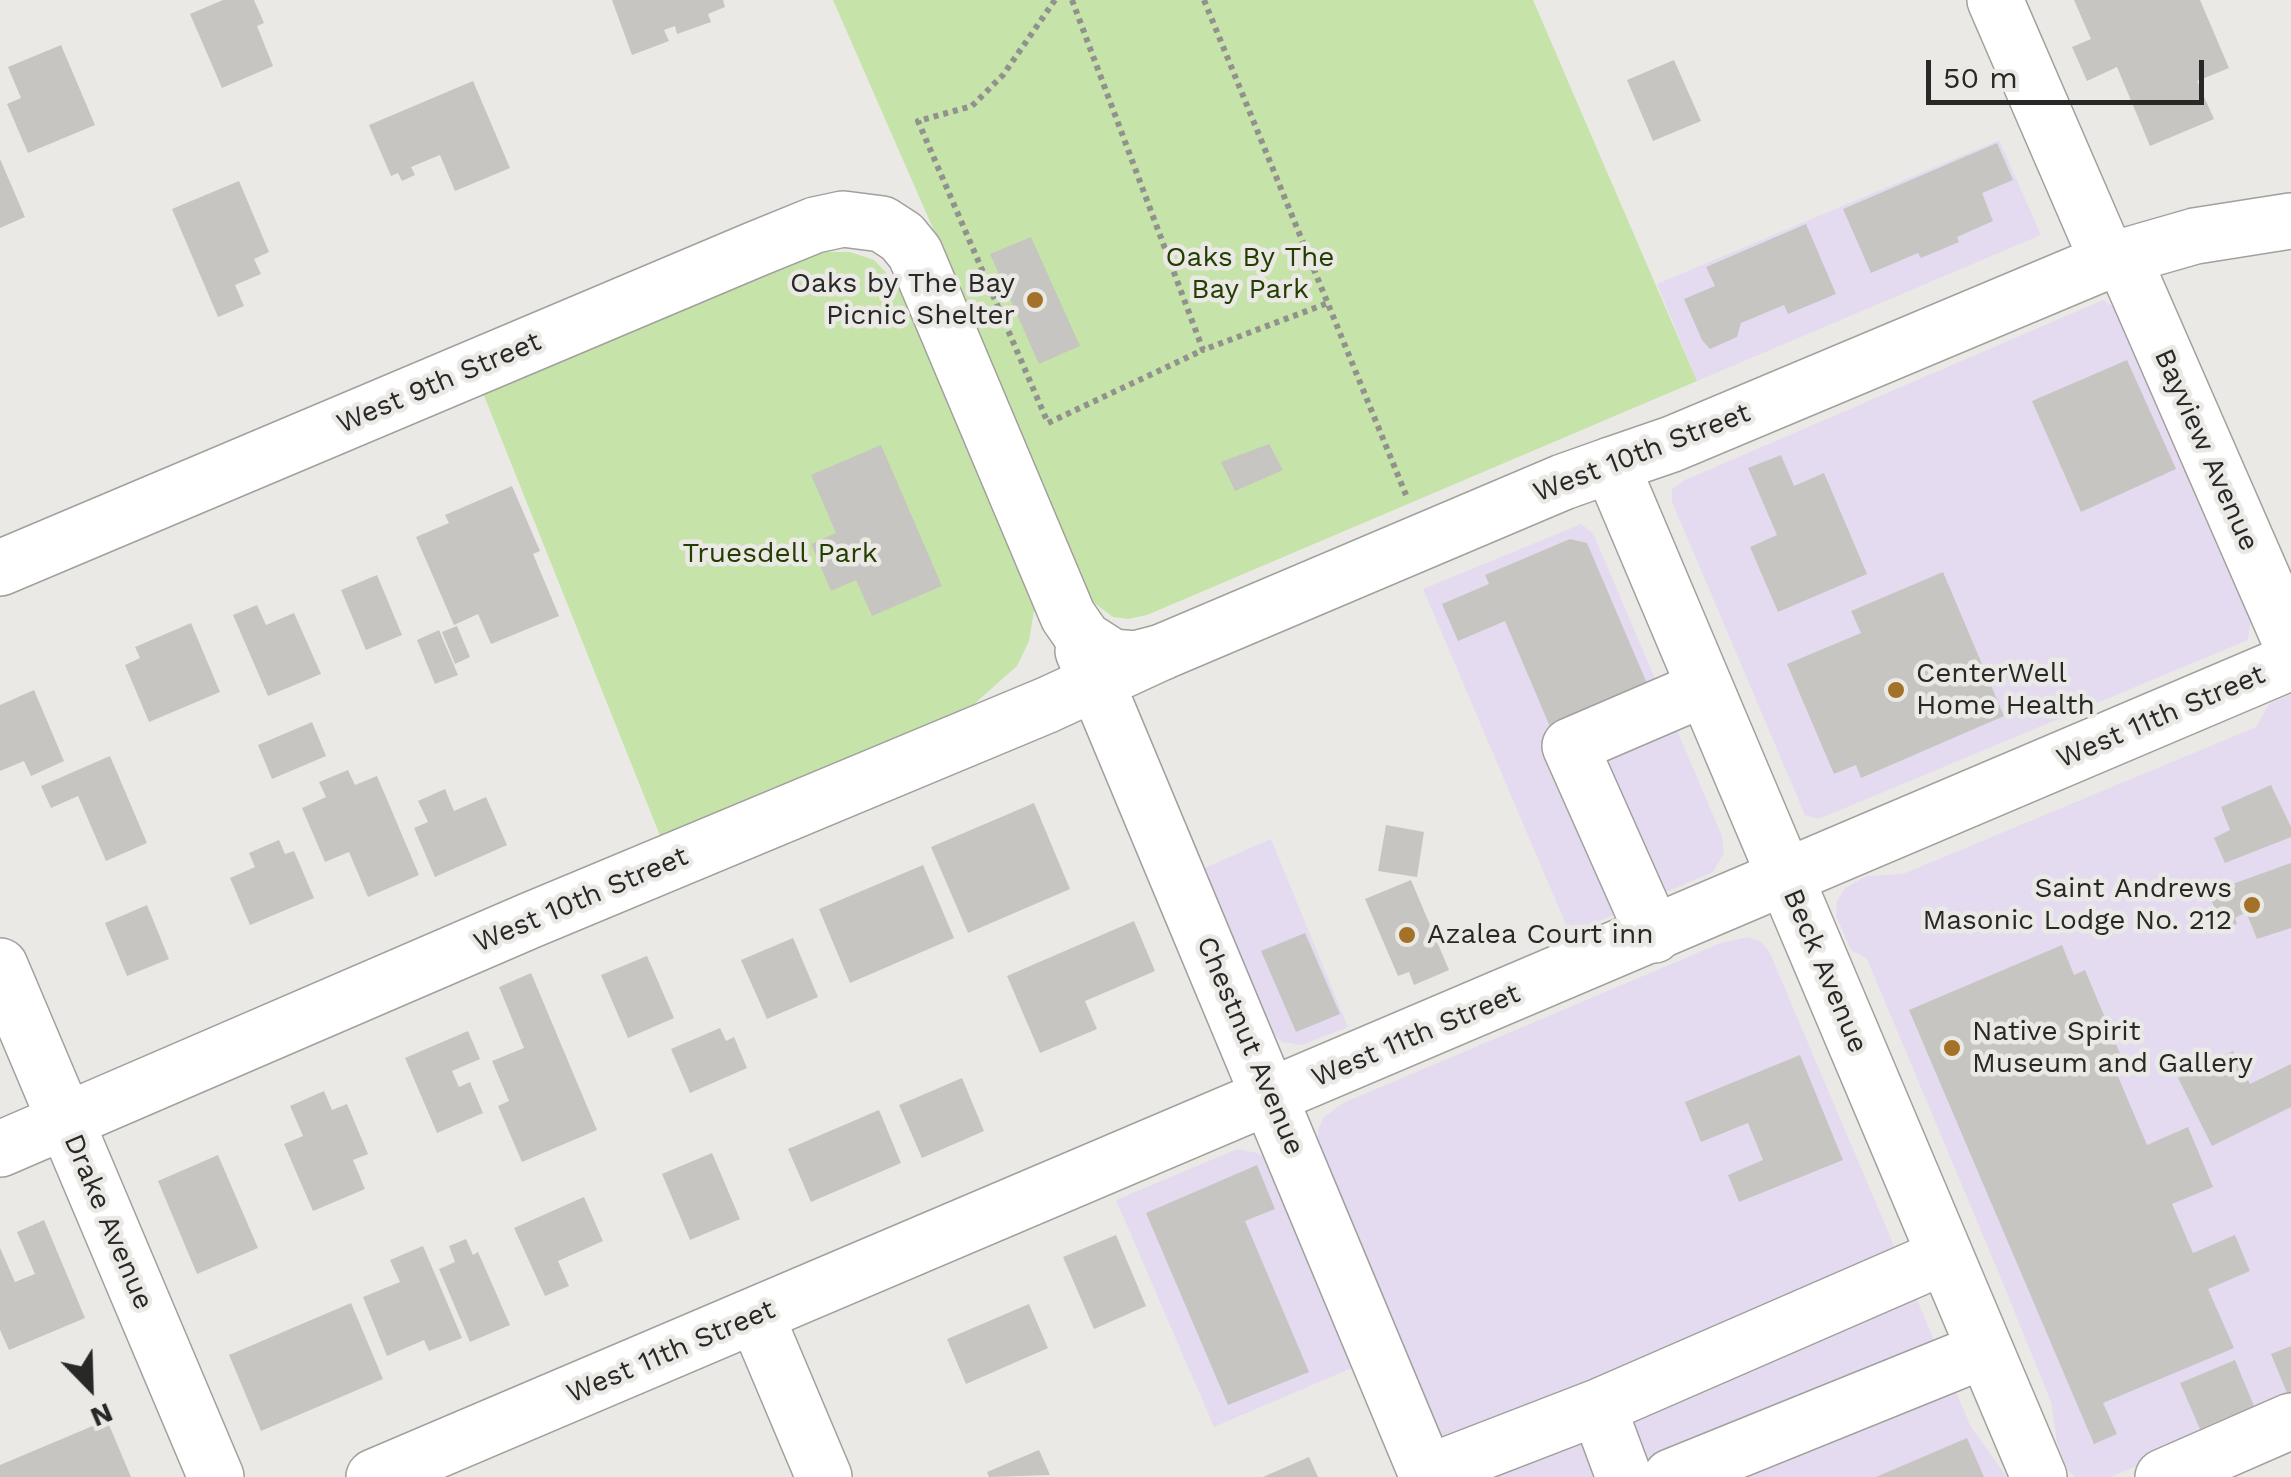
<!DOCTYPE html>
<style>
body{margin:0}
#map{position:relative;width:2291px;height:1477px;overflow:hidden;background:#ebe9e5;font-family:"Work Sans",sans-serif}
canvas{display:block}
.north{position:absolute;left:40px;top:1337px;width:100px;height:100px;-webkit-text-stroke:8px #ebe9e5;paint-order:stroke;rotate:157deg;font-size:28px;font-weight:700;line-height:40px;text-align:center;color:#282826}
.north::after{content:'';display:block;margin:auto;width:35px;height:45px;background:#282826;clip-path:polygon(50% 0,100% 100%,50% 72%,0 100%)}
.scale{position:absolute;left:1926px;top:60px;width:278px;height:45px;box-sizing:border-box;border:5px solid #282826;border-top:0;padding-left:12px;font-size:30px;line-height:35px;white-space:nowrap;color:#282826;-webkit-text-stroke:8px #ebe9e5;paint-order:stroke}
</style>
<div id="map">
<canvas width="2291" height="1477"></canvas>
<div class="north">N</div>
<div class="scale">50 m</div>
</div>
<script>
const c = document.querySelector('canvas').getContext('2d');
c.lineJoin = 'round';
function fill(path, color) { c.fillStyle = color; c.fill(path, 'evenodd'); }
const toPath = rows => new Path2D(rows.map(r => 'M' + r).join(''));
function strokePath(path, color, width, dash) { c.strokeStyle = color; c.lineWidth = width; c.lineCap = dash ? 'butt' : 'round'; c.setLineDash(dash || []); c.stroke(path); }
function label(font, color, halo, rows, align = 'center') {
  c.font = font + ' "Work Sans",sans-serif'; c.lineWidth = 9; c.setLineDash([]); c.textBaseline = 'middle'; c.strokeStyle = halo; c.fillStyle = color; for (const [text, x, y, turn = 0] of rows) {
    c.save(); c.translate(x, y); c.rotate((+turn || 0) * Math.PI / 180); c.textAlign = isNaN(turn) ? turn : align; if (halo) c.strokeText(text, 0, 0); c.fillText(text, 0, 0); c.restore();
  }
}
const commercial = toPath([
 [1999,140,2041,235,1697,381,1657,284],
 [2103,300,2117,309,2251,617,2248,640,1826,816,1818,819,1805,815,1672,502,1672,489,1685,480],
 [1581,524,1593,533,1722,836,1724,853,1713,872,1570,934,1423,589],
 [2291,694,2291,1403,2110,1477,2075,1477,2068,1470,2057,1443,2051,1402,2000,1276,1867,959,1851,950,1836,916,1837,901,1845,888,1867,876,1903,874,2256,727,2269,704],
 [1271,839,1348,1027,1302,1045,1282,1042,1271,1031,1202,869],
 [1748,937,1760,941,1769,951,1971,1427,2007,1477,1450,1477,1318,1148,1318,1129,1324,1117,1343,1103,1721,943],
 [1237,1149,1258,1153,1270,1162,1359,1365,1214,1427,1116,1200]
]);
const green = toPath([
 [833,0,1533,0,1697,381,1147,615,1128,619,1113,617,1093,602,1084,588,942,249],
 [822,252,850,252,874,260,901,288,1035,604,1029,641,1017,666,965,712,663,843,483,393]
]);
const building = toPath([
 [223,0,254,0,264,23,257,26,273,66,222,88,190,14],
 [612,0,723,0,725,7,708,14,711,22,677,34,675,26,664,30,669,41,632,55],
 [2074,0,2200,0,2229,68,2197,81,2214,119,2150,146,2117,67,2087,81,2072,47,2091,39],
 [61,45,95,125,28,153,7,104,21,98,8,67],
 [1674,60,1701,121,1653,141,1627,80],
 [473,81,510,168,455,191,440,155,411,167,415,175,402,181,398,173,391,176,369,125],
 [1997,143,2013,180,1982,193,1993,221,1957,237,1959,242,1921,258,1918,253,1871,273,1843,209],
 [0,159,25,217,0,228],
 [239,181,269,252,254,259,261,274,235,285,244,306,218,317,172,209],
 [1806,224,1836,294,1788,314,1784,305,1741,323,1737,337,1710,349,1702,340,1684,299,1715,286,1706,267],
 [1031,237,1080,346,1039,364,990,254],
 [2127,360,2176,469,2081,512,2032,401],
 [1269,444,1283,470,1235,491,1221,462],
 [881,445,942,586,872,616,856,580,831,591,811,544,836,533,811,475],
 [1781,455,1794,486,1824,473,1867,574,1778,612,1750,547,1777,535,1748,468],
 [512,486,540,551,533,554,559,616,491,644,478,614,454,625,416,537,449,523,445,515],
 [1570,539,1587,543,1649,688,1551,729,1505,621,1458,641,1442,604,1489,584,1485,575],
 [1943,572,2004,716,1861,778,1856,765,1834,774,1787,664,1861,633,1851,611],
 [377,575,402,635,366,650,341,590],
 [257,605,266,625,294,613,321,674,268,696,233,615],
 [191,623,220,692,149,722,125,665,140,658,135,647],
 [457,626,470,657,455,664,442,632],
 [439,630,458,675,435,684,417,640],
 [34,690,64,761,31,776,24,761,0,771,0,705],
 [312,722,326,756,272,779,258,745],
 [110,756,147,843,106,861,78,796,51,808,41,786],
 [348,770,355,785,377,776,419,875,368,897,349,852,325,862,302,808,326,797,319,782],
 [2271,785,2291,827,2291,837,2225,863,2214,838,2230,830,2221,807],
 [445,789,454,811,486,797,507,845,435,877,414,828,428,822,418,801],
 [1034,803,1070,889,968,933,931,847],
 [1386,825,1424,832,1417,877,1378,871],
 [279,840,285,854,294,851,314,898,250,925,230,878,255,867,249,853],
 [2291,863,2291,928,2257,939,2246,912,2235,918,2237,924,2225,929,2210,898,2224,887],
 [923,865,954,938,850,983,819,909],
 [1411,880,1449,970,1414,985,1409,972,1398,976,1365,899],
 [147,905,169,959,127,976,105,923],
 [1134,921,1155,971,1085,1001,1097,1029,1040,1053,1007,976],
 [1305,933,1340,1014,1296,1032,1261,951],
 [793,938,818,997,767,1019,741,960],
 [2062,945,2074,975,2085,970,2121,1056,2111,1060,2147,1145,2188,1127,2213,1187,2172,1204,2193,1253,2235,1235,2250,1271,2208,1289,2234,1348,2103,1403,2117,1434,2094,1444,1909,1010],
 [647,956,674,1018,628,1038,601,975],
 [531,973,597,1130,522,1162,498,1106,509,1101,492,1061,524,1048,499,987],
 [720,1028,726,1041,734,1037,747,1068,690,1093,671,1049],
 [468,1031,480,1059,452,1071,459,1087,470,1082,483,1113,437,1133,405,1058],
 [2233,1051,2250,1084,2291,1064,2291,1107,2212,1146,2178,1078],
 [1800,1055,1843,1160,1739,1202,1728,1175,1763,1160,1748,1123,1701,1142,1685,1102],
 [962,1078,984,1131,922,1158,899,1105],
 [324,1091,332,1110,347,1104,368,1154,353,1160,365,1189,313,1211,284,1144,303,1136,290,1106],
 [879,1110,901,1163,811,1202,788,1149],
 [712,1153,740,1219,690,1240,662,1174],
 [218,1155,258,1248,197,1274,158,1181],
 [1257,1165,1275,1209,1245,1221,1309,1372,1228,1405,1146,1213],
 [584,1197,603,1241,558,1261,569,1286,545,1296,514,1228],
 [44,1220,85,1318,9,1350,0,1330,0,1248,15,1282,35,1274,17,1232],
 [1116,1235,1146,1306,1094,1329,1063,1257],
 [466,1239,473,1255,478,1252,510,1325,470,1342,439,1269,455,1262,449,1246],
 [423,1246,462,1338,429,1351,424,1340,387,1356,363,1297,400,1282,390,1260],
 [351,1303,383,1379,261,1431,229,1355],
 [1029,1304,1048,1348,966,1384,947,1339],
 [2291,1346,2291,1392,2287,1393,2271,1354],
 [2235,1360,2254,1406,2200,1429,2180,1383],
 [107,1420,131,1477,0,1477,0,1465],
 [1967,1438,1984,1477,1876,1477],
 [1039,1450,1050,1475,989,1477,987,1472],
 [1309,1457,1318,1477,1263,1477]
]);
const path = toPath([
 [1055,0,1003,75,972,106,918,121,1048,423,1203,350],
 [1072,0,1203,350,1328,303],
 [1204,0,1406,495]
]);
const minor = toPath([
 [1995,0,2108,261],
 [2122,256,2291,643],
 [1611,465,1672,444,2108,261,2195,236,2291,221],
 [1083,651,1428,1477],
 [1785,877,2291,662],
 [1654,935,1570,746,1705,688],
 [0,966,216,1477],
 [0,1149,531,920,1047,705,1162,652],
 [756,1316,824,1477],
 [1598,1407,1945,1256],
 [1427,1473,1598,1407,1624,1477],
 [1671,1477,1985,1350],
 [2163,1477,2291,1421]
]);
const major = toPath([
 [0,568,756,249,815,225,843,219,882,224,902,237,915,253,1068,616,1084,639,1112,657,1135,659,1162,652,1563,482,1611,465,2039,1477],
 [374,1477,1785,877]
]);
const markers = [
 [1035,300,10,"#a37127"],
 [1896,690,10,"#a37127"],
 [2252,905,10,"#a37127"],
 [1407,935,10,"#a37127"],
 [1952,1048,10,"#a37127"]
];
const parkNames = [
 ["Oaks By The",1250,258],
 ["Bay Park",1250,290],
 ["Truesdell Park",780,554]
];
const poiNames = [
 ["Oaks by The Bay",1015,284,"right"],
 ["Picnic Shelter",1015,316,"right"],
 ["CenterWell",1916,674],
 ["Home Health",1916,706],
 ["Saint Andrews",2232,889,"right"],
 ["Masonic Lodge No. 212",2232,921,"right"],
 ["Azalea Court inn",1427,935],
 ["Native Spirit",1972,1032],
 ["Museum and Gallery",1972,1064]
];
const streetNames = [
 ["West 9th Street",439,383,-23],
 ["Bayview Avenue",2206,450,66],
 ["West 10th Street",1642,453,-21],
 ["West 11th Street",2161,717,-23],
 ["West 10th Street",581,900,-23],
 ["Beck Avenue",1825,971,67],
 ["West 11th Street",1416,1036,-23],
 ["Chestnut Avenue",1250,1046,67],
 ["Drake Avenue",108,1222,67],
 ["West 11th Street",671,1352,-23]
];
fill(commercial, '#e4dbf0');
fill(green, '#c6e3a9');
fill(building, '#c7c5c1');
strokePath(minor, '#a1a09c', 58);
strokePath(major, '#a1a09c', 58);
strokePath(path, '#92918e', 6, [5, 5]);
strokePath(minor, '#fff', 55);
strokePath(major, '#fff', 55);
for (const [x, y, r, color] of markers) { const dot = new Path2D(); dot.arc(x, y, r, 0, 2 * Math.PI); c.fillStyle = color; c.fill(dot); strokePath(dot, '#ebe9e5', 4); }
label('28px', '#243d00', '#ebe9e5', parkNames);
label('28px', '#282826', '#ebe9e5', poiNames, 'left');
label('28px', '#282826', '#ebe9e5', streetNames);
</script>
